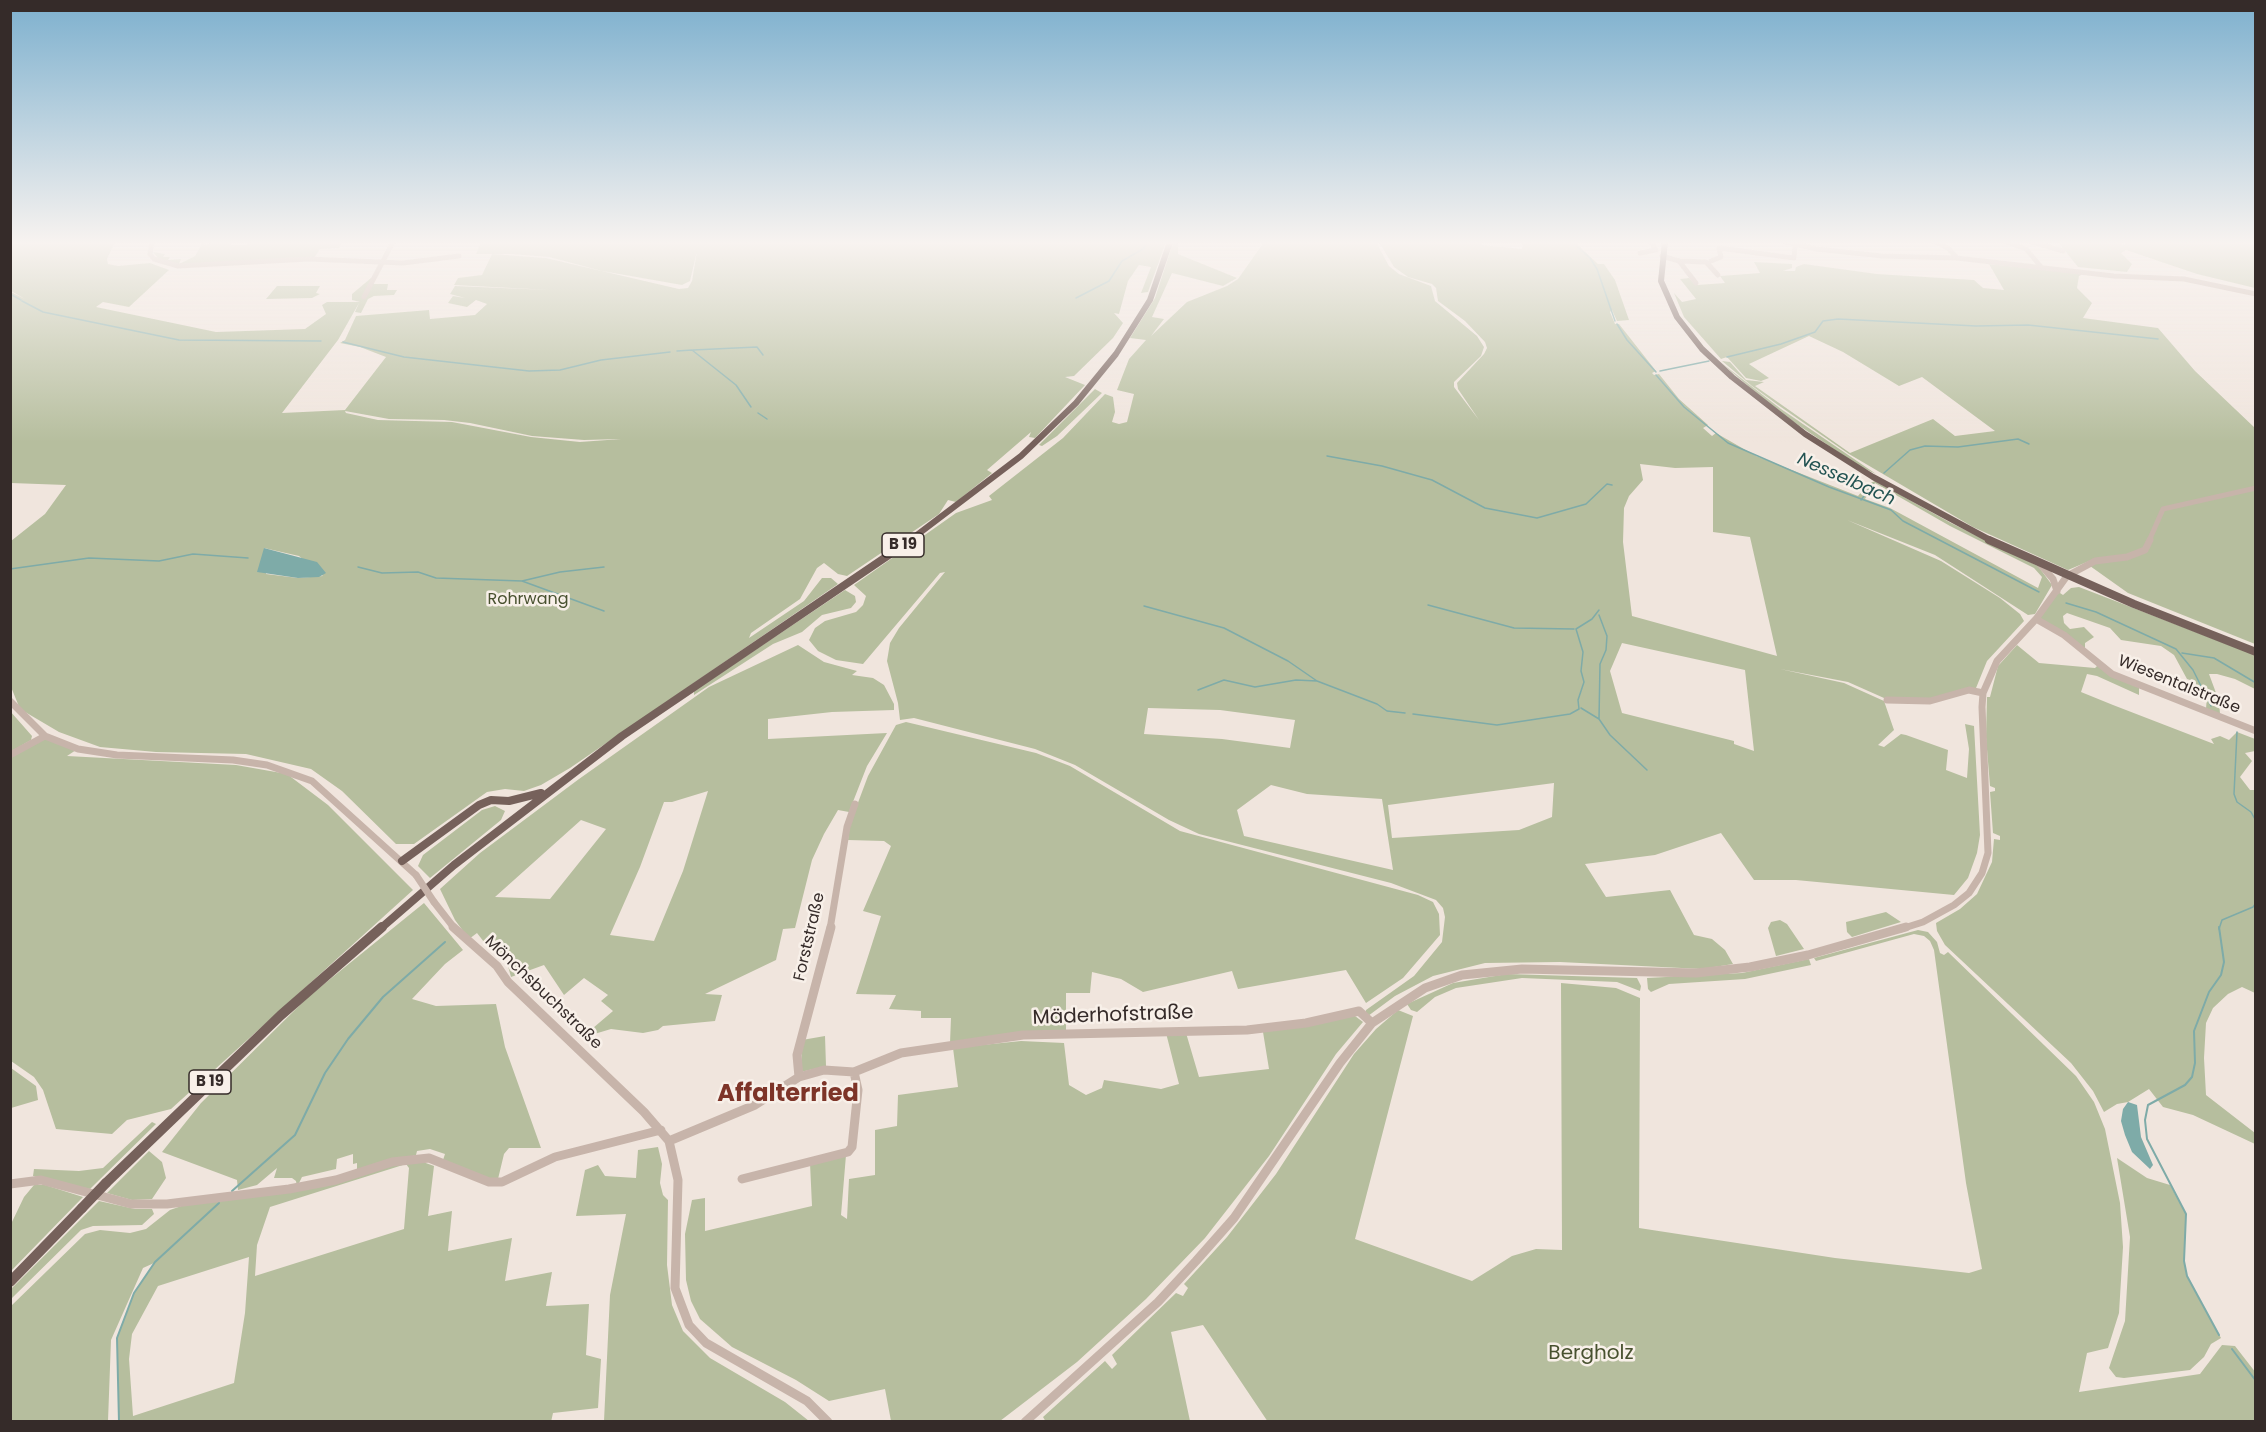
<!DOCTYPE html>
<meta charset="utf-8">
<style>
body{margin:0}
#map{position:relative;width:2266px;height:1432px;overflow:hidden;background:#f0e5dd;font-family:Poppins,sans-serif}
canvas{display:block}
.frame{position:absolute;inset:0;border:12px solid #352b29;pointer-events:none}
</style>
<div id="map">
<canvas width="2266" height="1432"></canvas>
<div class="frame"></div>
</div>
<script>
const c = document.querySelector('canvas').getContext('2d');
c.lineJoin = 'round';
function fill(path, color) { c.fillStyle = color; c.fill(path, 'evenodd'); }
const toPath = rows => new Path2D(rows.map(r => 'M' + r).join(''));
function strokePath(path, color, width, dash) { c.strokeStyle = color; c.lineWidth = width; c.lineCap = dash ? 'butt' : 'round'; c.setLineDash(dash || []); c.stroke(path); }
function label(font, color, halo, rows, align = 'center') {
  c.font = font + ' Poppins,sans-serif'; c.lineWidth = 5; c.setLineDash([]); c.textBaseline = 'middle'; c.strokeStyle = halo; c.fillStyle = color; for (const [text, x, y, turn = 0] of rows) {
    c.save(); c.translate(x, y); c.rotate((+turn || 0) * Math.PI / 180); c.textAlign = isNaN(turn) ? turn : align; if (halo) c.strokeText(text, 0, 0); c.fillText(text, 0, 0); c.restore();
  }
}
const green = toPath([
 [11,242,115,242,107,259,108,264,118,266,150,263,169,270,129,307,103,302,96,307,216,332,305,329,326,314,322,305,327,302,360,302,352,300,352,294,371,278,374,284,388,284,387,290,397,290,394,295,374,296,368,299,361,313,355,312,359,303,338,340,282,413,345,410,386,357,360,347,340,343,345,340,356,316,429,310,430,319,475,315,487,304,476,300,467,307,448,303,453,296,465,298,450,294,455,286,550,290,454,285,458,278,482,275,492,254,546,258,679,289,688,288,692,281,697,251,690,281,682,285,602,271,549,257,511,254,476,254,481,242,1166,242,1148,292,1141,293,1151,267,1139,265,1128,281,1119,314,1114,313,1123,323,1113,338,1074,376,1065,377,1085,385,1035,438,1029,437,1031,432,987,470,992,473,956,502,948,500,939,514,847,576,838,574,824,563,817,568,800,599,751,633,749,638,804,601,822,578,831,578,838,584,570,768,541,785,524,791,505,789,487,792,414,844,396,844,342,791,311,769,246,754,156,752,100,747,59,732,20,709,11,687,11,541,45,514,66,485,11,483,11,292,25,299,11,291],
 [345,411,389,419,444,420,470,423,532,436,584,440,621,439,580,442,531,437,452,422,378,420,346,413],
 [264,548,299,556,323,576,298,578,266,574],
 [203,242,207,242,204,245,218,242,232,242,231,245,247,245,250,242,342,242,339,248,320,249,314,258,179,265,158,258,153,252,165,254,163,257,170,257,168,260,181,259,179,264,195,256],
 [1264,242,1376,242,1389,266,1399,274,1431,286,1435,301,1477,336,1484,347,1481,356,1454,382,1454,387,1479,420,1458,389,1457,383,1484,354,1487,348,1485,342,1465,321,1438,301,1436,288,1432,284,1408,277,1394,267,1379,242,1482,242,1482,245,1522,249,1523,242,1575,242,1598,264,1604,264,1615,280,1629,320,1617,321,1612,310,1610,312,1615,324,1619,324,1656,371,1652,373,1654,375,1659,374,1679,399,1708,425,1703,428,1712,436,1716,433,1756,456,1858,496,1868,484,1875,481,1951,523,2038,566,2052,585,2035,614,2028,615,1935,555,1847,520,1941,561,2000,598,2020,614,2024,621,1987,661,1976,688,1935,700,1884,698,1848,682,1780,669,1844,683,1884,701,1894,730,1878,745,1884,747,1901,734,1906,735,1948,750,1946,770,1967,778,1969,749,1965,724,1974,726,1980,835,1977,853,1968,878,1954,895,1796,880,1754,880,1721,833,1655,855,1585,864,1606,897,1670,890,1694,935,1712,939,1725,950,1733,964,1702,969,1560,962,1485,963,1433,976,1395,996,1368,1016,1365,1014,1366,1010,1414,976,1442,942,1445,917,1443,908,1436,900,1391,883,1199,834,1169,820,1075,765,1035,749,914,718,900,720,898,703,887,661,890,643,899,628,945,572,940,573,863,664,836,660,818,651,809,640,815,628,825,621,856,612,863,605,866,596,854,585,956,513,992,500,989,496,1063,438,1105,394,1113,397,1115,412,1112,422,1119,424,1127,422,1134,394,1117,390,1129,359,1146,340,1130,338,1155,298,1173,243,1178,244,1178,254,1237,278,1223,286,1172,273,1152,317,1164,319,1151,336,1187,302,1227,286,1238,279],
 [1640,464,1675,468,1713,467,1713,532,1750,537,1777,656,1632,616,1623,542,1624,508,1629,496,1643,480],
 [1875,483,1950,526,2034,568,2042,577,2038,588,1890,508,1865,499],
 [1622,643,1745,670,1754,751,1734,744,1734,741,1622,713,1610,671],
 [1148,708,1220,710,1295,720,1290,748,1222,739,1144,734],
 [1554,783,1552,817,1519,830,1392,838,1388,805],
 [1271,785,1307,794,1382,799,1393,870,1244,836,1237,810],
 [2058,242,2113,242,2125,245,2126,242,2255,242,2255,288,2197,274,2126,250,2121,253,2132,264,2127,272,2078,267],
 [1754,262,1792,264,1792,268,1783,271,1795,271,1796,267,1804,264,1877,274,1974,280,1983,288,2004,290,1989,264,2083,274,2079,276,2077,288,2092,303,2083,318,2158,328,2195,371,2255,428,2255,644,2128,593,2090,566,2094,559,2068,570,1973,527,1849,454,1778,405,1752,386,1722,361,1730,362,1746,380,1764,382,1755,386,1850,453,1933,419,1955,436,1995,431,1922,377,1899,386,1843,352,1809,336,1749,364,1769,378,1761,381,1746,378,1727,357,1721,359,1684,317,1674,293,1682,302,1696,299,1680,279,1689,278,1697,285,1725,283,1720,276,1760,273],
 [277,286,320,286,316,293,320,294,312,298,266,299],
 [1719,361,1781,409,1876,474,1859,466,1776,410],
 [1095,389,1102,393,1057,436,1042,446,1039,445],
 [2079,587,2255,655,2255,689,2235,679,2217,674,2209,674,2219,701,2220,714,2206,709,2207,696,2196,692,2196,682,2187,679,2174,655,2161,646,2121,640,2110,628,2067,613,2063,616,2064,623,2070,629,2084,627,2094,637,2085,643,2085,651,2036,619,2057,591,2063,595,2071,588],
 [845,590,855,596,856,602,851,608,822,615,802,632,773,644,694,695,694,691],
 [798,645,824,662,857,671,852,675,873,678,884,685,894,704,894,710,832,712,768,719,768,739,887,733,867,766,849,812,838,810,824,834,812,860,795,928,783,929,776,960,705,994,722,995,715,1021,663,1026,658,1030,643,1033,611,1029,591,1035,586,1034,613,1011,601,1001,608,995,584,978,564,995,544,965,511,977,508,966,500,956,491,951,477,933,469,939,455,920,440,889,480,853,579,779,709,687],
 [708,791,683,871,654,941,610,935,640,867,664,802,672,802],
 [581,820,606,829,550,899,495,897],
 [2017,645,2039,663,2095,668,2098,665,2139,686,2139,695,2097,676,2087,674,2081,692,2113,705,2214,744,2211,739,2220,736,2229,740,2237,732,2255,739,2255,751,2245,753,2252,761,2240,777,2250,790,2255,790,2255,993,2242,987,2228,994,2213,1008,2206,1023,2204,1058,2206,1095,2255,1133,2255,1144,2193,1115,2163,1107,2149,1089,2128,1102,2117,1104,2104,1112,2093,1091,2071,1063,1945,945,1937,931,1936,923,1960,909,1977,894,1992,862,1994,839,2000,840,2000,836,1993,833,1990,792,1995,791,1995,788,1990,786,1986,737,1987,697,1990,697,1998,666],
 [10,711,32,736,31,740,10,752],
 [906,722,1036,753,1070,766,1180,831,1418,895,1433,902,1439,914,1440,935,1403,978,1366,1003,1346,970,1238,989,1232,971,1143,992,1121,979,1092,972,1090,993,1066,993,1066,1031,950,1043,951,1018,921,1018,921,1011,889,1009,896,995,856,994,881,916,863,911,891,846,884,841,848,840,850,824,868,776,896,725],
 [45,738,76,750,67,756,236,765,287,774,328,805,413,890,171,1109,127,1120,112,1134,56,1129,43,1090,34,1077,11,1061,10,757],
 [495,806,505,811,501,820,430,878,418,866,423,855,482,810],
 [424,903,463,950,445,964,412,999,436,1006,496,1004,505,1047,541,1148,509,1148,504,1154,498,1179,487,1178,443,1160,445,1154,430,1149,417,1151,416,1155,357,1171,357,1163,353,1164,353,1154,337,1159,336,1169,302,1177,297,1187,296,1181,292,1178,274,1178,277,1168,257,1185,238,1190,237,1180,162,1152,201,1103,308,997],
 [1886,912,1901,922,1852,937,1847,932,1846,922],
 [1780,920,1787,924,1804,949,1776,956,1768,928,1771,922],
 [1918,930,1928,932,1937,942,1940,953,1944,955,1948,952,2076,1076,2094,1102,2105,1129,2120,1203,2123,1247,2119,1313,2108,1348,2087,1353,2079,1392,2200,1374,2222,1345,2235,1346,2256,1373,2255,1421,1268,1422,1203,1325,1171,1332,1190,1421,1046,1422,1043,1417,1105,1361,1112,1369,1117,1364,1112,1355,1176,1293,1183,1296,1188,1288,1184,1284,1227,1237,1276,1174,1354,1054,1376,1029,1398,1010,1413,1016,1355,1239,1472,1281,1512,1256,1536,1249,1562,1250,1561,983,1616,988,1640,998,1639,1228,1835,1258,1969,1273,1982,1269,1966,1183,1934,950,1930,941,1924,936,1914,934,1816,961,1814,958],
 [1809,959,1811,965,1745,979,1669,984,1651,992,1648,989,1647,978,1742,973],
 [1507,974,1637,978,1641,986,1640,991,1617,982,1522,978,1456,988,1435,997,1417,1012,1411,1010,1407,1004,1453,983],
 [1347,1015,1355,1016,1363,1022,1336,1054,1269,1156,1205,1238,1146,1299,1077,1362,1000,1421,891,1421,885,1389,829,1401,796,1380,732,1347,700,1319,691,1301,686,1280,685,1234,692,1200,705,1198,705,1231,812,1206,810,1163,846,1155,841,1215,847,1219,849,1179,875,1175,875,1130,897,1126,898,1095,958,1087,953,1048,1021,1041,1064,1043,1069,1085,1086,1095,1102,1088,1104,1080,1161,1089,1179,1084,1166,1033,1186,1033,1199,1077,1269,1069,1263,1032],
 [825,1036,826,1066,801,1072,802,1040],
 [11,1068,36,1086,38,1100,11,1108],
 [152,1122,156,1124,90,1189,33,1176,34,1169,79,1171,103,1168],
 [658,1147,662,1164,660,1183,663,1195,668,1200,667,1265,672,1305,683,1331,710,1358,785,1402,809,1421,604,1421,610,1295,626,1214,576,1216,585,1170,598,1165,605,1176,636,1178,638,1150],
 [149,1151,162,1162,166,1178,152,1199,132,1200,107,1193],
 [2117,1158,2147,1178,2170,1185,2186,1214,2184,1261,2187,1276,2221,1338,2211,1344,2204,1357,2190,1370,2124,1378,2116,1377,2109,1368,2125,1321,2130,1237],
 [403,1162,423,1162,434,1166,428,1216,452,1211,448,1251,512,1238,505,1281,552,1272,546,1306,589,1304,586,1355,601,1359,598,1408,553,1413,551,1422,119,1421,117,1338,134,1293,154,1263,143,1268,111,1340,108,1421,11,1421,10,1307,85,1234,100,1230,130,1233,146,1229,170,1210,187,1204,274,1194],
 [406,1164,409,1168,404,1229,255,1276,257,1245,270,1207],
 [249,1257,245,1313,234,1383,133,1416,129,1359,132,1334,158,1286],
 [34,1185,45,1185,83,1197,11,1271,11,1224,24,1197],
 [99,1201,135,1209,152,1209,154,1214,142,1225,93,1226,81,1230,11,1299,11,1289]
]);
const water = toPath([
 [264,548,317,562,326,573,319,577,298,578,257,572],
 [2128,1102,2137,1105,2141,1137,2153,1165,2150,1169,2132,1152,2125,1135,2121,1121,2123,1109]
]);
const streamFar1 = toPath([
 [1572,242,1590,258,1597,269,1615,321],
 [10,294,21,300],
 [1076,298,1109,281,1122,261,1143,249,1149,242],
 [22,301,43,312,179,340,321,341],
 [1617,324,1627,340,1656,372],
 [343,342,404,357,529,371,560,370,601,360,670,352],
 [693,350,757,347,763,355],
 [677,351,692,350,736,385,751,407],
 [1727,357,1781,344,1815,332,1823,321,1838,319,1976,326,2028,325,2158,339],
 [1660,371,1709,361],
 [1656,375,1684,407,1728,443,1829,487,1891,510,1903,521,2039,592],
 [758,413,767,419],
 [1327,456,1382,466,1432,480,1485,508,1537,518,1586,504,1607,484,1612,485],
 [1884,473,1910,450,1925,446,1958,447,2018,439,2029,444],
 [1861,500,1873,484],
 [358,567,382,573,418,572,436,578,522,581,604,611],
 [10,569,89,558,159,561,193,554,248,558],
 [522,581,560,572,604,567],
 [2066,603,2096,612,2176,649,2193,670,2211,706],
 [1428,605,1514,628,1574,629],
 [1144,606,1224,628,1288,661,1317,681,1377,704,1387,711,1405,713],
 [1599,615,1607,636,1606,650,1600,664,1599,719],
 [2182,653,2214,658,2256,683],
 [1198,690,1224,680,1255,687,1296,680,1317,681],
 [1581,708,1599,719,1610,735,1647,770],
 [1413,714,1497,725,1570,714,1579,709,1578,700,1584,682,1581,671,1583,652,1576,629,1592,619,1599,610],
 [2237,732,2234,794,2237,802,2251,812,2256,821],
 [2219,929,2222,920,2253,907,2256,903]
]);
const stream = toPath([
 [232,1191,295,1135,325,1073,348,1039,383,997,445,942],
 [2219,1335,2187,1276,2184,1261,2186,1214,2147,1139,2145,1120,2148,1105,2185,1085,2192,1077,2195,1063,2194,1031,2209,992,2221,975,2224,962,2219,927],
 [2232,1349,2256,1381],
 [119,1422,117,1338,134,1293,155,1262,219,1203]
]);
const minorFar2 = toPath([
 [152,242,150,254,154,259,178,266,309,259,403,263,459,256],
 [1786,242,1816,249,1882,256,1957,258,2114,276,2184,279,2256,294],
 [1935,242,1948,248,1957,258],
 [2007,242,2026,249,2042,268],
 [2032,242,2063,251],
 [1640,253,1656,250,1651,242],
 [1662,256,1679,261,1706,262,1718,275],
 [1679,261,1696,283],
 [1711,261,1721,257,1719,248,1794,258,1795,245],
 [364,297,393,242],
 [2149,541,2163,509,2256,488]
]);
const minorFar1 = toPath([
 [2040,564,2053,579,2057,591],
 [2036,619,2064,635,2112,674,2256,731],
 [1887,700,1930,701,1969,690,1983,693],
 [10,701,45,736,78,749,117,755,233,760,267,765,312,781,416,875],
 [10,755,45,736],
 [434,902,455,929],
 [830,929,847,827,855,804],
 [1901,929,1923,922,1954,905,1969,893,1982,873,1988,853,1982,707,1983,693,1997,661,2036,619,2067,576,2095,561,2127,557,2145,550,2150,540]
]);
const minor = toPath([
 [453,927,497,966,508,982,644,1112,669,1141,678,1180,675,1288,689,1325,706,1343,807,1401,828,1422],
 [854,1072,901,1053,1023,1035,1247,1030,1306,1023,1359,1011,1372,1023],
 [799,1077,797,1055,831,927],
 [669,1141,755,1105,799,1077,824,1070,854,1072],
 [742,1179,848,1152,852,1147,858,1090,854,1072],
 [10,1184,41,1180,131,1204,167,1204,289,1189,336,1180,392,1162,429,1158,489,1182,502,1182,555,1157,661,1130],
 [1025,1422,1158,1302,1196,1261,1234,1218,1340,1063,1372,1023,1425,988,1462,975,1522,969,1696,973,1750,967,1808,955,1906,927]
]);
const majorFar2 = toPath([
 [1665,242,1661,281,1677,317,1702,349,1732,377,1805,434,1873,477,1992,541],
 [909,541,1021,456,1076,403,1116,354,1150,300,1170,242]
]);
const majorFar1 = toPath([
 [1989,540,2134,604,2256,652],
 [402,861,479,805,491,800,509,801,541,793],
 [380,929,454,865,622,736,911,540]
]);
const major = toPath([
 [106,1183,281,1015,382,927],
 [10,1282,82,1208]
]);
const minorBridge = toPath([
 [416,875,434,902]
]);
const majorBridge = toPath([
 [82,1208,106,1183]
]);
const shields = [
 [903,545,42],
 [210,1082,42]
];
const shieldNames = [
 ["B 19",903,545],
 ["B 19",210,1082]
];
const parkNames = [
 ["Rohrwang",528,600]
];
const streetNames = [
 ["Wiesentalstraße",2179,685,22],
 ["Forststraße",810,937,-77],
 ["Mönchsbuchstraße",543,993,44]
];
const waterNames = [
 ["Nesselbach",1846,480,24]
];
const nearStreetnames = [
 ["Mäderhofstraße",1113,1016,-2]
];
const nearParknames = [
 ["Bergholz",1591,1354]
];
const nearQuarternames = [
 ["Affalterried",788,1095]
];
fill(green, '#b6be9e');
fill(water, '#7eaba8');
strokePath(streamFar1, '#7eaba8', 1.5);
strokePath(stream, '#7eaba8', 2);
strokePath(minorFar2, '#c7b4aa', 5);
strokePath(minorFar1, '#c7b4aa', 7);
strokePath(minor, '#c7b4aa', 9);
strokePath(majorFar2, '#76615b', 6);
strokePath(majorFar1, '#76615b', 8);
strokePath(major, '#76615b', 10);
strokePath(minorBridge, '#c7b4aa', 7);
strokePath(majorBridge, '#76615b', 10);
const sky = c.createLinearGradient(0, 0, 0, 442);
sky.addColorStop(0, '#7db0ce');
sky.addColorStop(0.55, '#f8f3f0');
sky.addColorStop(1, '#f8f3f000');
c.fillStyle = sky;
c.fillRect(0, 0, 2266, 442);
for (const [x, y, w] of shields) { const box = new Path2D(); box.roundRect(x - w / 2, y - 12, w, 24, 4.5); c.fillStyle = '#f8f0e9'; c.fill(box); strokePath(box, '#352b29', 1.5); }
label('bold 15px', '#352b29', null, shieldNames);
label('16px', '#48512f', '#f8f0e9', parkNames);
label('16px', '#352b29', '#f8f0e9', streetNames);
label('italic 18px', '#225352', '#f8f0e9', waterNames);
label('20px', '#352b29', '#f8f0e9', nearStreetnames);
label('20px', '#48512f', '#f8f0e9', nearParknames);
label('bold 24px', '#7d3428', '#f8f0e9', nearQuarternames);
</script>
